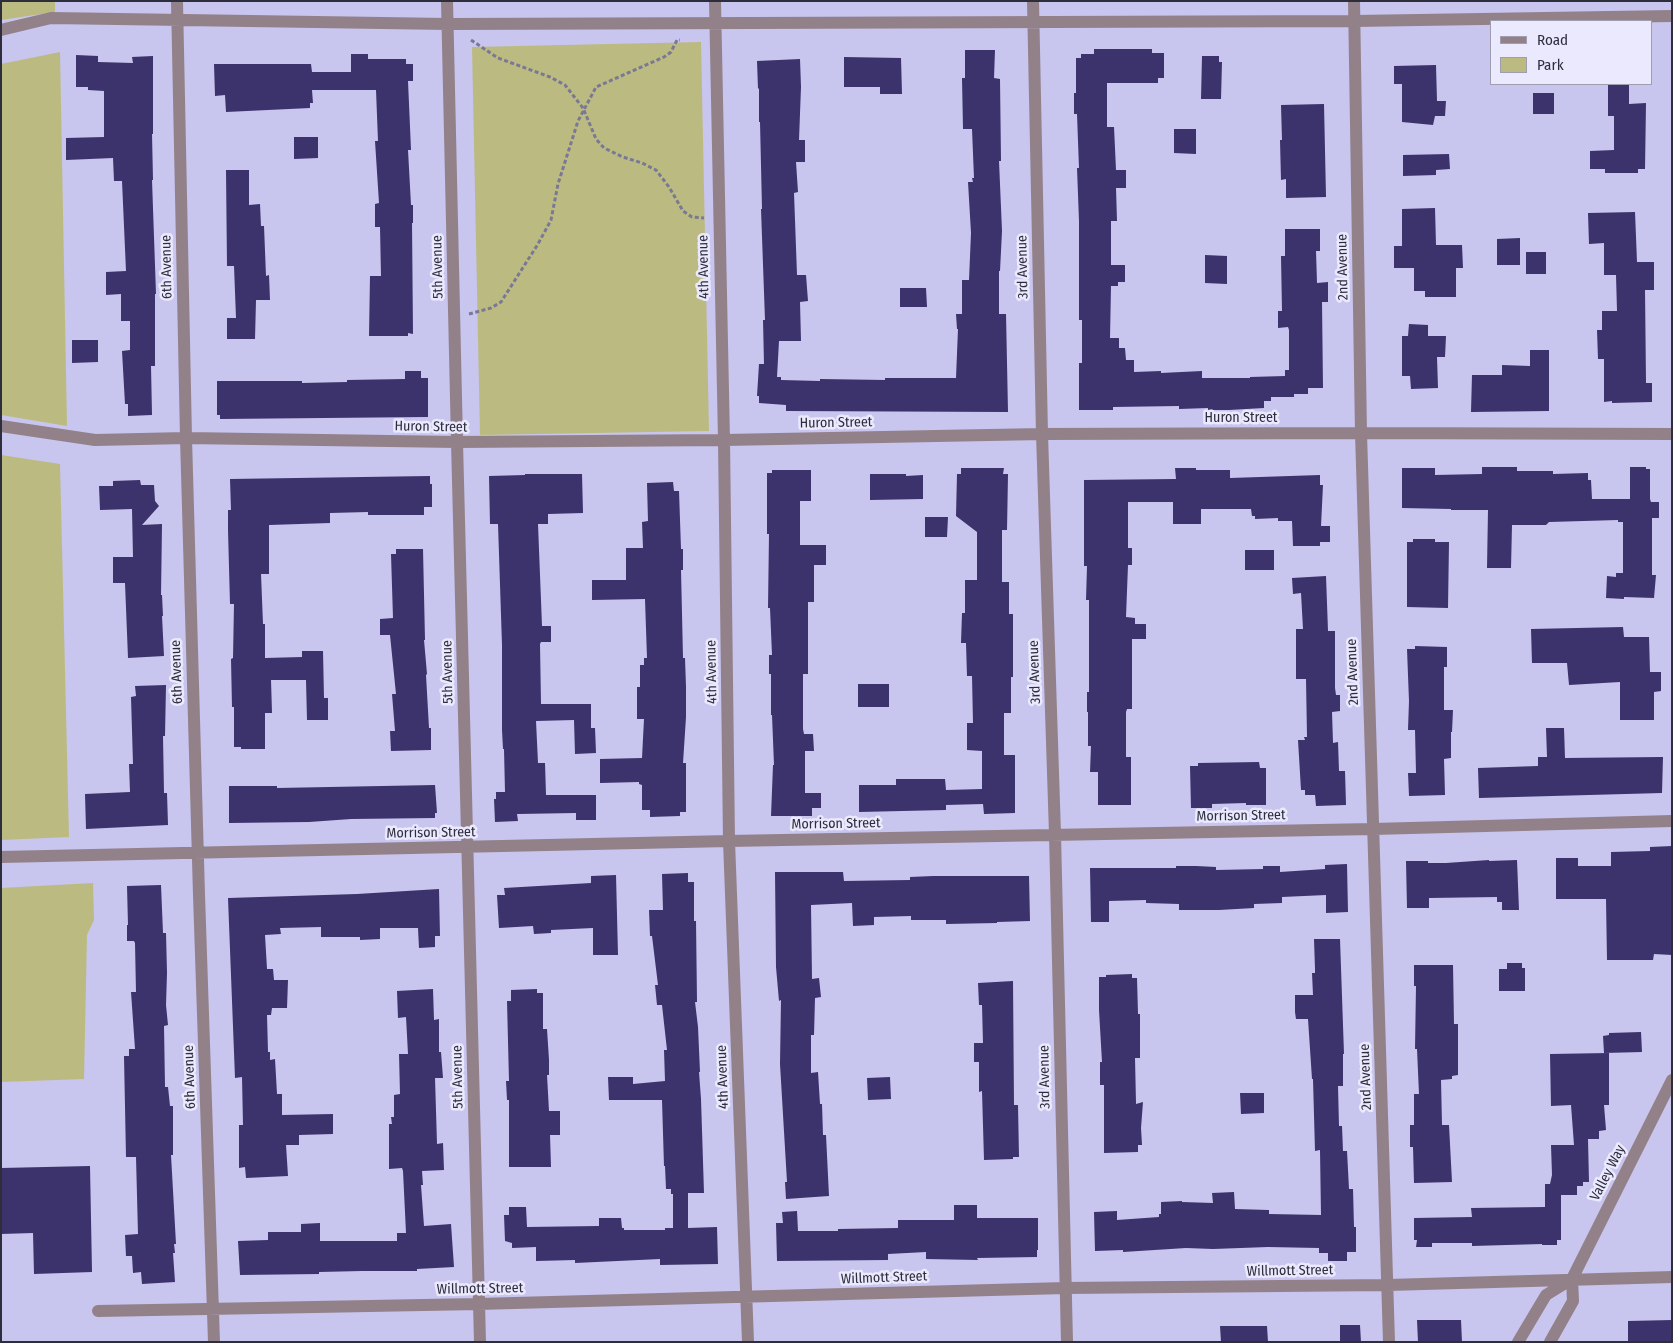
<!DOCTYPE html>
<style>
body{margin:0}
#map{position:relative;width:1673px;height:1343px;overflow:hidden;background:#c8c5ee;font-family:"Fira Sans Condensed",sans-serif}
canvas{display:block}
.frame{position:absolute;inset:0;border:2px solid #2e2d3c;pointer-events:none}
.legend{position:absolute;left:1490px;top:20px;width:162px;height:65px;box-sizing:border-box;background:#eae9fe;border:1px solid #9f9eb0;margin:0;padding:6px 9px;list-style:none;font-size:15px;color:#2e2d3c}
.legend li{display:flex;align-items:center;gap:10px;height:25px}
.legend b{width:25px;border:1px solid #9f9eb0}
</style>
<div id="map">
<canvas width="1673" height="1343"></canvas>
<div class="frame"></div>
<ul class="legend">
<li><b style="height:6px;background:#93818a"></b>Road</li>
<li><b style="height:14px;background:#bbbb81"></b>Park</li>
</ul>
</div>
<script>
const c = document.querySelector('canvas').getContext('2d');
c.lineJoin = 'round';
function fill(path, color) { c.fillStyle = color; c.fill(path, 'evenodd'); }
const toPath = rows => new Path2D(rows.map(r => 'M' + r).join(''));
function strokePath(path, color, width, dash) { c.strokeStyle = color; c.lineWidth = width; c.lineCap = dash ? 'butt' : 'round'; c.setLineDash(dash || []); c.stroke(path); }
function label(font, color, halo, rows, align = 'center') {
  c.font = font + ' "Fira Sans Condensed",sans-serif'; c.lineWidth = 5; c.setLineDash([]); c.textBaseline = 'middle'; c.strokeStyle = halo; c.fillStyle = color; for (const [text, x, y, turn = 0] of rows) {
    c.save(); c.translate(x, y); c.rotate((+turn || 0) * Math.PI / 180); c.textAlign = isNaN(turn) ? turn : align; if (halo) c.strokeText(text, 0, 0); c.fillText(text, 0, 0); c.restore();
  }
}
const green = toPath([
 [1,1,55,1,55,12,1,20],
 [701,42,709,431,480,435,472,47],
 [60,52,67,426,1,415,1,64],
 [1,455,60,464,69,837,1,840],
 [93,883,94,920,87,935,84,1079,1,1082,1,888]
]);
const building = toPath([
 [1094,49,1152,49,1152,53,1164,53,1164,78,1158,78,1158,83,1107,83,1107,127,1114,127,1116,170,1126,170,1126,188,1116,188,1117,221,1111,221,1111,265,1125,265,1125,282,1118,282,1118,286,1111,286,1110,338,1119,338,1119,348,1125,348,1126,360,1134,360,1134,372,1161,371,1161,373,1202,371,1202,378,1250,378,1250,377,1285,376,1285,370,1289,370,1289,330,1288,327,1278,328,1278,311,1282,311,1281,256,1285,256,1285,229,1320,229,1320,251,1316,251,1317,283,1328,282,1328,302,1322,302,1323,388,1308,388,1308,394,1294,394,1294,397,1271,397,1271,401,1264,401,1264,408,1229,410,1208,410,1208,408,1179,409,1179,406,1113,407,1113,410,1079,410,1079,363,1082,363,1082,320,1079,320,1079,221,1077,168,1079,168,1077,114,1074,114,1074,93,1076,93,1076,58,1081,58,1081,54,1094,54],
 [965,50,995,50,994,78,1000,79,1001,161,999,161,1002,231,1000,271,999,271,999,314,1006,314,1008,412,786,411,786,405,759,403,759,396,757,396,759,364,764,364,763,320,765,320,761,209,762,209,760,122,759,122,759,88,758,89,757,61,800,59,801,87,799,140,805,140,805,162,796,162,798,192,794,193,797,275,806,275,808,301,800,302,801,341,779,341,777,377,781,377,781,380,820,381,820,379,885,380,885,378,956,378,958,329,957,329,956,314,962,314,962,280,969,280,971,233,968,182,973,182,972,178,974,178,972,129,963,129,962,78,965,78],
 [351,54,368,54,368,59,406,59,406,64,413,64,413,81,408,81,411,150,408,150,411,205,413,205,413,223,412,223,413,334,408,333,408,336,369,336,370,276,381,276,380,227,375,227,375,204,379,203,375,141,378,141,376,90,312,90,313,103,310,103,310,108,226,112,225,95,215,96,214,64,311,64,312,72,351,72],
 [76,55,98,56,98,62,133,63,132,57,153,56,153,134,152,134,153,180,152,180,156,294,155,294,155,366,151,366,152,415,128,416,128,404,125,404,122,351,130,350,130,321,121,321,121,294,106,295,106,272,126,271,122,181,114,181,113,158,66,160,66,138,104,137,104,91,88,90,88,87,76,87],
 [1202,56,1219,56,1219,62,1222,62,1221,99,1201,99],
 [844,57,901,58,902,94,880,94,880,87,844,87],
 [1436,65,1437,101,1446,101,1445,116,1435,116,1433,125,1402,122,1402,84,1394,84,1394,66],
 [1608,84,1629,84,1629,104,1646,103,1645,169,1638,169,1638,173,1605,173,1605,169,1590,169,1590,151,1614,150,1614,116,1608,116],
 [1533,93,1554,93,1554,114,1533,114],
 [1324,104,1326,197,1286,198,1286,179,1281,180,1280,140,1282,140,1281,105],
 [1174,129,1196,129,1196,154,1174,153],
 [294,137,318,137,318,158,294,159],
 [1449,154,1450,169,1436,170,1436,175,1403,176,1403,155],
 [226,170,249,170,249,205,260,204,261,226,264,226,266,276,269,275,270,300,256,300,255,339,227,339,227,318,236,318,234,266,227,266],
 [1435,208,1436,245,1462,245,1463,268,1456,268,1456,297,1425,297,1425,291,1414,291,1414,268,1394,268,1394,246,1402,246,1402,209],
 [1635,212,1637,262,1654,262,1654,290,1645,290,1646,383,1652,383,1652,402,1612,403,1612,401,1604,402,1604,359,1598,359,1597,330,1602,330,1602,311,1617,311,1616,275,1604,275,1604,243,1589,244,1588,213],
 [1520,238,1520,265,1497,265,1497,239],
 [1526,252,1546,252,1546,274,1526,274],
 [1205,255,1227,256,1227,284,1205,283],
 [900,288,926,288,927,307,900,307],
 [1409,324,1428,325,1428,336,1446,336,1445,357,1437,357,1438,388,1411,389,1410,376,1402,376,1402,336,1408,336],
 [72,340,98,340,98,362,72,363],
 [1530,350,1549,350,1549,411,1471,412,1472,375,1502,375,1502,365,1530,366],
 [405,371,421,371,421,378,428,378,428,417,220,419,220,415,217,415,217,381,302,381,302,383,347,382,347,380,405,379],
 [1482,467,1517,467,1517,471,1553,471,1553,474,1588,473,1588,480,1591,480,1592,499,1630,499,1630,467,1646,467,1646,469,1650,469,1650,499,1651,502,1659,502,1659,518,1652,518,1652,575,1656,575,1654,598,1624,597,1624,599,1606,598,1607,576,1616,577,1616,573,1623,573,1623,522,1618,522,1618,520,1549,522,1546,525,1512,525,1511,568,1487,568,1488,510,1451,510,1451,509,1402,508,1402,468,1435,468,1435,475,1482,474],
 [961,468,1004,468,1003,474,1008,474,1007,530,1002,530,1002,582,1009,582,1009,614,1013,614,1013,677,1011,677,1011,713,1004,713,1004,755,1015,755,1015,813,984,814,983,804,946,805,946,810,859,812,859,785,896,785,896,779,945,779,946,790,982,789,982,751,967,750,967,723,973,723,972,676,967,676,966,643,961,643,962,613,965,613,965,580,977,580,977,532,956,516,957,474,961,474],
 [1175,468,1196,468,1196,470,1230,470,1230,478,1320,475,1320,485,1323,485,1321,526,1330,526,1330,542,1320,542,1320,546,1293,546,1292,521,1278,521,1278,518,1255,519,1255,516,1252,516,1251,509,1201,509,1201,524,1173,524,1173,502,1128,502,1128,548,1132,548,1132,565,1128,565,1126,617,1135,618,1135,624,1146,624,1146,639,1132,639,1132,709,1127,709,1126,712,1126,757,1131,757,1131,805,1098,805,1098,772,1090,772,1091,746,1088,746,1088,712,1087,712,1087,692,1089,692,1089,600,1086,600,1087,566,1084,566,1084,480,1176,479],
 [772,470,811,470,811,501,800,501,800,545,826,545,826,565,814,565,814,602,808,602,808,674,803,674,803,729,804,734,813,734,814,751,805,751,805,793,821,793,821,808,812,808,812,816,771,816,773,765,774,765,772,715,771,715,771,674,769,674,769,655,772,655,770,608,768,608,769,534,767,534,767,473,772,473],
 [525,474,582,474,583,513,548,514,548,524,538,524,542,626,551,626,551,642,541,642,540,644,541,704,591,704,591,728,595,728,596,753,575,754,574,720,536,721,538,763,545,763,546,795,596,795,596,820,576,820,576,813,517,814,518,821,495,822,494,799,496,799,496,792,505,792,504,749,503,749,502,730,502,645,498,524,490,524,489,476,525,475],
 [870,474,906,474,906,476,923,475,923,499,870,500],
 [430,476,430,484,432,484,432,507,424,507,424,515,368,515,368,512,330,513,330,523,269,525,269,574,261,574,263,624,265,624,265,658,302,657,302,651,323,651,324,698,328,698,328,720,307,720,306,680,271,680,272,713,265,713,265,749,241,749,241,747,234,747,234,707,232,707,231,659,233,658,234,604,230,604,228,530,228,510,231,510,230,479],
 [140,480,141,485,154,485,155,501,159,506,142,525,162,524,161,595,162,595,163,616,162,616,164,656,128,658,125,583,113,583,113,557,133,557,132,509,100,510,99,486,113,486,113,481],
 [673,482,674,491,679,491,681,549,683,549,683,570,681,570,683,658,685,658,686,687,686,717,683,763,686,763,686,812,680,812,680,816,650,817,650,810,642,810,642,785,639,784,639,782,600,783,600,759,642,758,644,719,637,719,637,687,640,687,640,665,644,665,644,658,647,658,645,599,592,600,592,580,626,580,626,548,643,548,642,522,648,521,647,483],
 [925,517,948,517,947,537,925,537],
 [1413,539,1435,539,1435,542,1449,542,1448,608,1407,607,1407,542,1413,542],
 [396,549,423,549,425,640,424,640,427,674,426,675,429,728,431,728,431,750,391,751,390,731,395,731,392,694,396,694,390,635,380,635,380,619,393,618,391,554,396,554],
 [1245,550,1274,550,1274,570,1245,570],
 [1326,576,1328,631,1335,631,1335,688,1336,695,1340,695,1340,711,1332,712,1333,743,1338,742,1339,771,1345,771,1346,805,1316,806,1315,795,1305,795,1305,790,1301,790,1298,740,1305,740,1304,737,1307,737,1306,679,1296,679,1296,629,1303,629,1301,593,1293,594,1292,578],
 [1623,627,1624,637,1649,637,1650,672,1661,672,1661,691,1654,692,1654,720,1620,720,1620,682,1569,685,1567,663,1532,663,1531,629],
 [1415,646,1447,647,1447,667,1444,667,1444,710,1453,710,1452,732,1451,732,1451,758,1444,759,1445,795,1409,796,1408,773,1416,773,1415,730,1408,730,1409,701,1407,649,1415,649],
 [858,684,889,684,889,707,858,707],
 [166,685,165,736,163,736,164,793,167,793,168,825,86,829,85,794,130,792,129,764,133,764,131,697,136,696,135,686],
 [1546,728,1564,728,1565,758,1663,757,1662,793,1479,798,1478,768,1538,766,1538,757,1547,757],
 [1259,762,1260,768,1266,768,1266,805,1246,805,1246,803,1212,804,1212,808,1191,808,1190,766,1198,766,1198,763],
 [435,785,437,813,435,813,435,818,351,819,309,822,229,823,229,786,277,786,277,788],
 [1672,846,1672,955,1654,954,1653,960,1607,960,1606,899,1556,899,1556,858,1578,858,1578,866,1611,866,1611,852,1650,851,1650,847],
 [1489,860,1489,861,1517,860,1519,910,1502,910,1502,902,1497,902,1497,897,1429,898,1429,908,1407,908,1406,861,1428,861,1428,863,1446,863],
 [1347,864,1348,912,1326,913,1326,895,1282,897,1282,903,1254,904,1254,908,1219,910,1179,910,1179,904,1146,903,1146,900,1109,901,1109,922,1091,922,1090,868,1176,868,1176,866,1196,866,1216,867,1216,870,1263,869,1263,866,1280,866,1280,872,1325,869,1325,865],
 [775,872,843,872,844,881,910,880,910,877,933,876,1029,876,1030,921,997,922,997,923,946,924,946,920,911,920,911,916,874,917,874,925,853,926,852,903,811,905,812,979,819,978,821,997,815,998,814,1035,811,1035,811,1073,818,1072,820,1104,822,1104,823,1135,826,1135,829,1196,786,1199,785,1182,787,1182,780,1064,781,1000,779,1001,776,967],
 [688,873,688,882,694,882,694,921,696,921,697,1002,695,1002,698,1027,700,1072,699,1072,701,1099,704,1193,688,1193,688,1228,717,1227,718,1264,660,1265,660,1259,575,1263,575,1260,536,1261,536,1247,512,1248,512,1243,505,1241,504,1215,509,1215,509,1207,526,1207,527,1227,599,1226,599,1218,621,1218,622,1228,624,1228,624,1230,665,1230,665,1228,673,1228,673,1194,671,1194,671,1189,666,1189,665,1166,664,1166,662,1100,609,1100,608,1077,633,1077,633,1084,665,1081,664,1050,667,1050,662,1005,657,1005,655,985,658,985,652,936,650,936,649,910,663,910,662,874],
 [616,875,618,955,593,955,593,928,551,930,551,933,534,934,533,926,499,928,497,895,505,895,504,888,591,883,591,876],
 [161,885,163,933,166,933,167,973,166,1005,168,1025,164,1026,165,1087,168,1087,170,1106,173,1106,173,1155,171,1155,176,1244,174,1244,175,1253,173,1253,175,1282,142,1284,141,1272,133,1273,132,1256,126,1256,125,1235,138,1234,136,1157,126,1157,124,1056,129,1056,129,1049,135,1049,131,992,136,992,135,943,134,941,127,941,127,925,128,925,127,886],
 [439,889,440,936,435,936,435,947,419,948,418,928,380,928,380,939,360,940,360,937,321,937,321,927,280,928,281,934,265,935,267,969,273,969,274,980,288,980,287,1008,272,1008,271,1015,267,1015,268,1052,270,1052,270,1060,275,1059,277,1094,282,1094,282,1115,333,1114,333,1134,299,1135,299,1145,286,1145,288,1176,246,1178,245,1167,239,1168,239,1125,243,1125,242,1077,235,1078,228,898,357,894],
 [1314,939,1340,939,1344,1054,1343,1054,1343,1086,1338,1086,1339,1126,1342,1126,1343,1151,1347,1151,1349,1189,1353,1189,1354,1227,1356,1227,1356,1252,1347,1252,1347,1261,1328,1261,1328,1253,1319,1253,1319,1248,1268,1247,1213,1249,1186,1248,1123,1252,1123,1250,1095,1251,1094,1212,1117,1211,1117,1220,1159,1217,1159,1214,1161,1214,1161,1202,1182,1201,1182,1202,1213,1203,1212,1193,1234,1192,1235,1209,1269,1210,1269,1214,1321,1215,1320,1150,1315,1151,1313,1079,1312,1079,1308,1019,1296,1019,1295,1012,1295,995,1313,995,1312,973,1315,973,1315,969],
 [1507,963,1522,963,1522,968,1525,968,1525,991,1499,991,1499,969,1507,969],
 [1414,965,1453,965,1454,1024,1458,1024,1458,1075,1452,1076,1452,1079,1441,1080,1442,1125,1449,1125,1452,1182,1414,1183,1413,1147,1410,1147,1410,1125,1414,1125,1414,1094,1419,1094,1417,1049,1415,1049,1416,986,1414,986],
 [1132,974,1132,978,1137,978,1138,1014,1140,1014,1140,1058,1135,1058,1136,1104,1143,1102,1141,1128,1142,1145,1138,1145,1138,1152,1104,1153,1104,1085,1100,1085,1100,1062,1102,1062,1099,1010,1099,977,1106,977,1106,975],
 [1013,981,1014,1105,1018,1105,1019,1157,1013,1157,1013,1159,984,1160,982,1091,979,1092,979,1062,974,1062,974,1043,983,1043,982,1005,979,1005,978,983],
 [433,989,434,1020,439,1019,439,1052,441,1052,443,1078,435,1078,437,1144,443,1143,444,1170,422,1171,423,1185,421,1185,424,1226,451,1224,454,1267,417,1269,417,1271,362,1271,319,1272,319,1274,240,1275,238,1241,268,1240,268,1232,301,1232,301,1224,320,1223,320,1241,397,1241,397,1233,406,1233,403,1171,402,1168,389,1169,389,1124,392,1124,391,1117,394,1117,394,1095,400,1094,399,1054,408,1054,406,1017,398,1018,397,991],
 [537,989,537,993,543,993,543,1029,547,1029,549,1060,549,1075,547,1075,549,1111,560,1111,560,1135,550,1135,551,1167,509,1167,509,1100,507,1100,506,1081,509,1081,507,1001,511,1001,511,990],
 [1641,1032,1642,1052,1604,1053,1603,1036,1609,1035,1609,1033],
 [1609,1053,1609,1105,1604,1105,1606,1130,1599,1131,1599,1139,1588,1139,1589,1182,1583,1182,1583,1186,1577,1186,1577,1195,1561,1195,1561,1240,1557,1240,1557,1245,1542,1245,1542,1244,1472,1246,1472,1243,1432,1243,1432,1247,1416,1247,1417,1240,1414,1240,1414,1218,1472,1217,1471,1208,1545,1207,1545,1184,1550,1184,1552,1175,1551,1145,1574,1145,1571,1105,1551,1106,1550,1054],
 [890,1077,891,1099,868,1100,867,1078],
 [1240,1093,1264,1093,1264,1113,1241,1114],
 [90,1166,92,1272,34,1274,33,1233,1,1234,1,1168],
 [954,1205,977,1205,977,1218,1038,1218,1038,1250,1037,1250,1037,1257,977,1258,978,1260,926,1259,926,1252,888,1254,888,1260,777,1261,776,1223,783,1223,782,1212,797,1211,798,1231,838,1231,838,1229,898,1228,898,1220,954,1220],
 [1417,1320,1461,1320,1462,1342,1418,1342],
 [1672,1320,1672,1342,1628,1342,1628,1321],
 [1340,1325,1360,1325,1361,1342,1340,1342],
 [1220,1326,1267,1326,1268,1342,1221,1342]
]);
const path = toPath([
 [471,40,498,58,550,77,565,85,583,108,596,139,604,148,623,157,642,163,656,170,669,187,683,211,692,217,704,218],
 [469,314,491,308,501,302,538,244,551,220,558,184,578,121,596,87,664,57,671,52,677,40,680,40]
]);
const minor = toPath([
 [177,1,186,438,199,895,214,1342],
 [447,1,457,442,480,1342],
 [715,1,724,440,729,841,748,1342],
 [1033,1,1042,434,1055,834,1067,1342],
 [1354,1,1361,433,1389,1342],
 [1,30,51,18,448,24,1355,21,1672,16],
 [1,426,95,440,186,438,457,442,724,440,1042,434,1361,433,1672,434],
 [1,857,729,841,1373,829,1672,821],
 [98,1311,478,1304,1065,1288,1388,1285,1672,1277],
 [1518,1342,1546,1295,1572,1279],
 [1550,1342,1573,1301,1572,1279,1672,1080]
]);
const streetNames = [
 ["6th Avenue",167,267,-91],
 ["5th Avenue",438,267,-91],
 ["4th Avenue",704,267,-91],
 ["3rd Avenue",1023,267,-91],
 ["2nd Avenue",1343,267,-91],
 ["Huron Street",1241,418],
 ["Huron Street",836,423,-1],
 ["Huron Street",431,427,1],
 ["6th Avenue",177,672,-92],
 ["5th Avenue",448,672,-91],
 ["4th Avenue",712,672,-91],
 ["3rd Avenue",1035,672,-92],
 ["2nd Avenue",1353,672,-92],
 ["Morrison Street",1241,816,-1],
 ["Morrison Street",836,824,-1],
 ["Morrison Street",431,833,-1],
 ["6th Avenue",190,1077,-92],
 ["5th Avenue",458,1077,-91],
 ["4th Avenue",723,1077,-92],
 ["3rd Avenue",1045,1077,-91],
 ["2nd Avenue",1366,1077,-92],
 ["Valley Way",1608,1173,-63],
 ["Willmott Street",1290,1271,-1],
 ["Willmott Street",884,1278,-2],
 ["Willmott Street",480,1289,-1]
];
fill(green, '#bbbb81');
fill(building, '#3c326c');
strokePath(path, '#7a7894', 3, [4, 2.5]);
strokePath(minor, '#93818a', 12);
label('14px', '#2e2d3c', '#eae9fe', streetNames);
</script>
